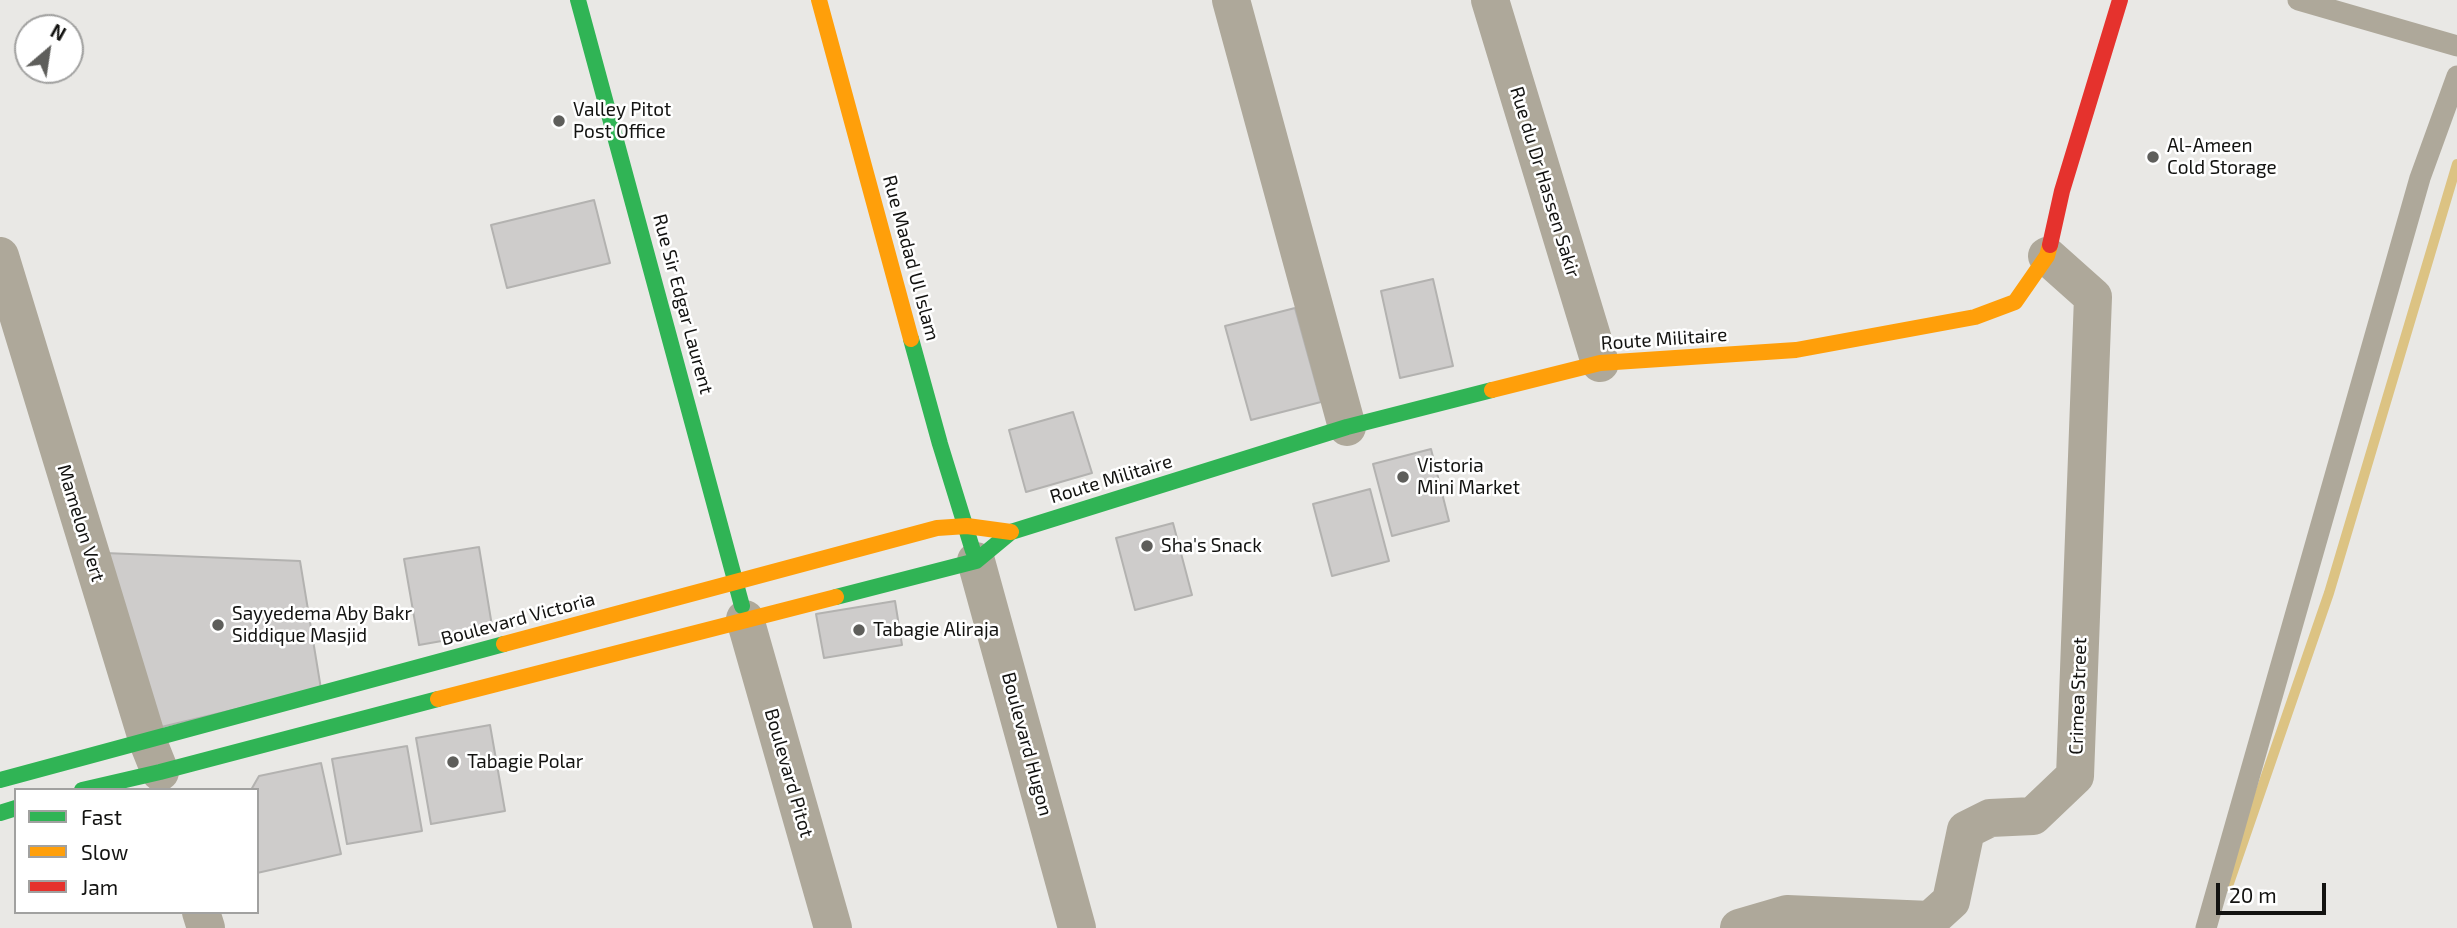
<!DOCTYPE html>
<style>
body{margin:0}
#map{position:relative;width:2457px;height:928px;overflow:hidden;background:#e9e8e5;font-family:"Exo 2",sans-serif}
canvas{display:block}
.legend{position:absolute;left:14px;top:788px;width:245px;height:126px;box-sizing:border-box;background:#fff;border:2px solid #a1a1a0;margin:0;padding:9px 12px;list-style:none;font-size:21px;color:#131311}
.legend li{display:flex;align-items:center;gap:14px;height:35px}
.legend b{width:35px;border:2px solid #a1a1a0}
.north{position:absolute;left:14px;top:14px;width:70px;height:70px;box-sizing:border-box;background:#fff;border:2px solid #a1a1a0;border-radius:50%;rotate:29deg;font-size:19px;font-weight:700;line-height:28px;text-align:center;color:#131311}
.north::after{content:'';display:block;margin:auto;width:24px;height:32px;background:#5e5e5b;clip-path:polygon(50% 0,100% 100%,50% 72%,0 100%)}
.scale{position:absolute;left:2216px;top:883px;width:110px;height:32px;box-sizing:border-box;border:4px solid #131311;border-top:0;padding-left:9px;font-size:21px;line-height:24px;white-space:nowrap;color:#131311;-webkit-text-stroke:5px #fff;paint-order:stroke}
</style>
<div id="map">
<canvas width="2457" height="928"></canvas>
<ul class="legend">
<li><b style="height:9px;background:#30b455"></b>Fast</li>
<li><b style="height:9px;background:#ff9f0a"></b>Slow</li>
<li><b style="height:9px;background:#e5322d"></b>Jam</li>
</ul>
<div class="north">N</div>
<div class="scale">20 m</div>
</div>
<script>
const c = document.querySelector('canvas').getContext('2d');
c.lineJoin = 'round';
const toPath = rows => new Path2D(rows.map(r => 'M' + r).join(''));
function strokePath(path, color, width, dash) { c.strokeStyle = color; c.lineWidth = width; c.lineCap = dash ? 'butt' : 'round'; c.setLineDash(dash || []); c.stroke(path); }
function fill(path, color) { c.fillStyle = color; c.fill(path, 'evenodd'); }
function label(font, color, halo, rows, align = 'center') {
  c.font = font + ' "Exo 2",sans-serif'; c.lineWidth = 5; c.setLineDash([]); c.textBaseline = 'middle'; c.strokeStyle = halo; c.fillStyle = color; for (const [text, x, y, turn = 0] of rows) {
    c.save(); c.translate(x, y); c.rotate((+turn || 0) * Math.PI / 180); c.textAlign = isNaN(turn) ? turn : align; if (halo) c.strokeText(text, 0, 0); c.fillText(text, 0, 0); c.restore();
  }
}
const stream = toPath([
 [2228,886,2329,593,2457,164]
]);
const building = toPath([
 [594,200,610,263,507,288,491,225,594,200],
 [1433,279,1453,366,1400,378,1381,291,1433,279],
 [1295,308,1321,402,1251,420,1225,326,1295,308],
 [1073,412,1092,473,1026,492,1009,430,1073,412],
 [1431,449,1449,521,1392,536,1373,464,1431,449],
 [1370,489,1389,561,1332,576,1313,504,1370,489],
 [1173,523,1192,595,1135,610,1116,538,1173,523],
 [479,547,493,632,419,645,404,559,479,547],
 [105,553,300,561,321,689,157,728,105,553],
 [895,601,902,645,824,658,816,614,895,601],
 [490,725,505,811,431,824,416,738,490,725],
 [407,746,422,831,347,844,332,759,407,746],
 [321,763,341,854,257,873,257,790,251,790,259,776,321,763]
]);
const lane = toPath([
 [2298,0,2457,46],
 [2206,928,2420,178,2457,76]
]);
const street = toPath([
 [1231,0,1347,427],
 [1490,0,1600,363],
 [0,256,148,742,160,772],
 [976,561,1077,928],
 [745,619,833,928],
 [201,912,206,928],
 [1739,928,1787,914,1930,920,1951,901,1966,830,1990,818,2033,816,2075,776,2093,297,2047,256]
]);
const fast = toPath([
 [578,0,742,606],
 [911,339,940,444,973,551],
 [836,597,976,561,1011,532,1347,427,1492,390],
 [0,780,504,644],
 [82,790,160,772,438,699],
 [0,813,16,808]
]);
const slow = toPath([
 [819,0,911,339],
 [1492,390,1600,363,1796,350,1975,317,2015,302,2047,256,2050,245],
 [504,644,937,528,967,526,1011,532],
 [438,699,836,597]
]);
const jam = toPath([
 [2050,245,2062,191,2120,0]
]);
const markers = [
 [559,121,7,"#5e5e5b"],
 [2153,157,7,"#5e5e5b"],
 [1403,477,7,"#5e5e5b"],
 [1147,546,7,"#5e5e5b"],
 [218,625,7,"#5e5e5b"],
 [859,630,7,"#5e5e5b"],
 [453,762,7,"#5e5e5b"]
];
const poiNames = [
 ["Valley Pitot",573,110],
 ["Post Office",573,132],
 ["Al-Ameen",2167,146],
 ["Cold Storage",2167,168],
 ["Vistoria",1417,466],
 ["Mini Market",1417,488],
 ["Sha's Snack",1161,546],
 ["Sayyedema Aby Bakr",232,614],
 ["Siddique Masjid",232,636],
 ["Tabagie Aliraja",873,630],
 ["Tabagie Polar",467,762]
];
const streetNames = [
 ["Rue du Dr Hassen Sakir",1545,182,73],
 ["Rue Madad Ul Islam",911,258,75],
 ["Rue Sir Edgar Laurent",683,304,75],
 ["Route Militaire",1664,339,-4],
 ["Route Militaire",1111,479,-17],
 ["Mamelon Vert",81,523,73],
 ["Boulevard Victoria",518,619,-15],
 ["Crimea Street",2078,696,-88],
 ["Boulevard Hugon",1027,744,75],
 ["Boulevard Pitot",789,773,74]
];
strokePath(stream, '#dcc383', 10);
fill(building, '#cecccb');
strokePath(building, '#b3b2b0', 2);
strokePath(lane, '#aea89a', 21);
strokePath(street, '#aea89a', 38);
strokePath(fast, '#30b455', 16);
strokePath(slow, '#ff9f0a', 16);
strokePath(jam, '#e5322d', 16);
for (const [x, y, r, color] of markers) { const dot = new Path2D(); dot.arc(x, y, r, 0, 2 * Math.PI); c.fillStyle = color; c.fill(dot); strokePath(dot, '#fff', 2.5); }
label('19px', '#131311', '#fff', poiNames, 'left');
label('19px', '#131311', '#fff', streetNames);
</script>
